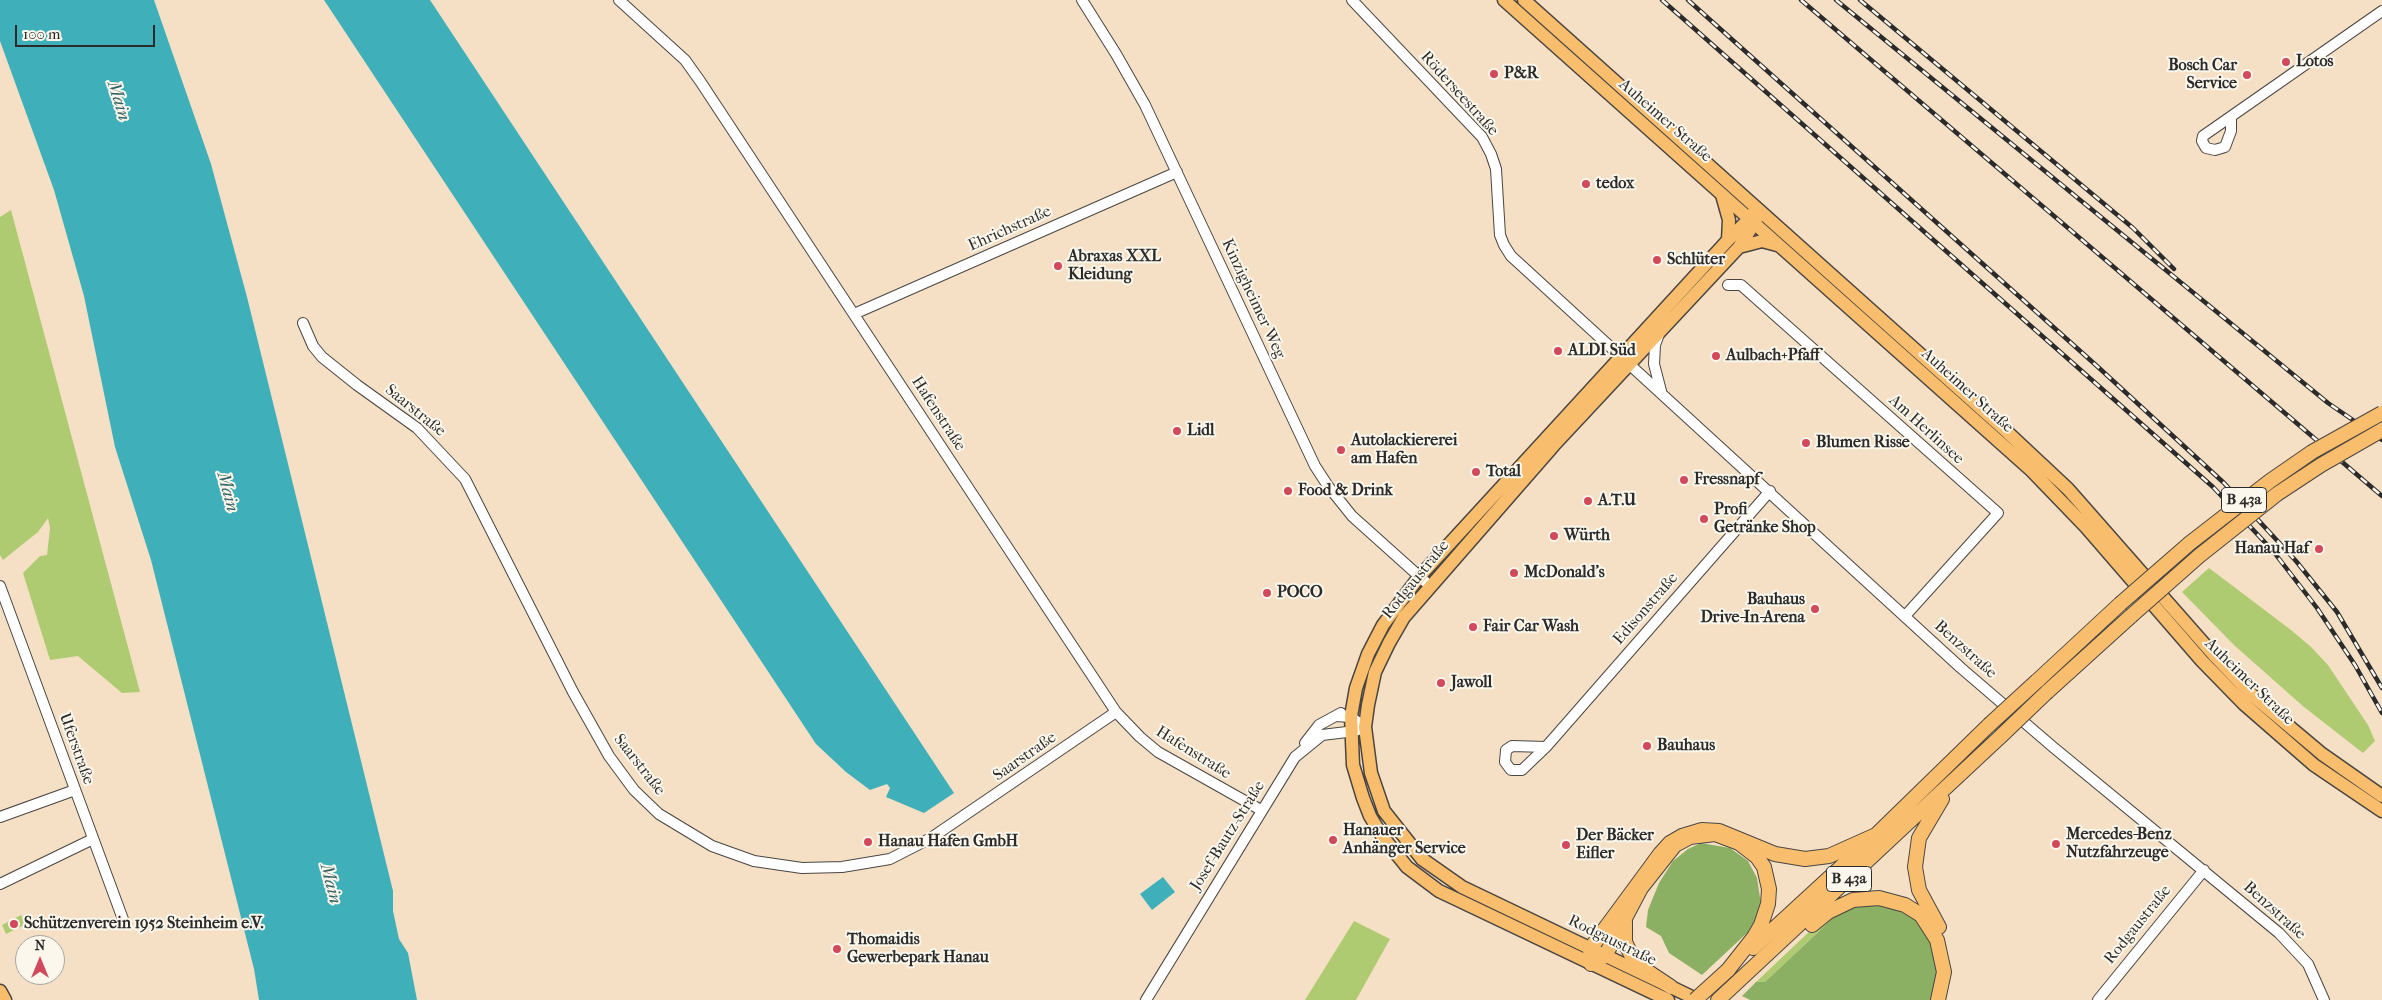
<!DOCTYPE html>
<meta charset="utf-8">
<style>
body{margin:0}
#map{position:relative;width:2382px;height:1000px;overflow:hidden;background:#f5e0c5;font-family:"IM FELL French Canon",serif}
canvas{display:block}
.north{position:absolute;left:15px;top:935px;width:50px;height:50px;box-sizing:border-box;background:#fbf7ec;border:1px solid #a8a59f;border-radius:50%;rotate:0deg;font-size:14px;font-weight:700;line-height:20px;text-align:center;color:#2b2b2b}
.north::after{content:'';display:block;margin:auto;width:18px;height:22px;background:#d1495b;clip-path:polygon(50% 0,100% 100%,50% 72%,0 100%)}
.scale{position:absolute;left:15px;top:25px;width:140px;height:22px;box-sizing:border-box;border:2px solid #2b2b2b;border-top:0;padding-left:6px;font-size:15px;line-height:18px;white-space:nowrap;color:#2b2b2b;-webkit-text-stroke:4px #fbf7ec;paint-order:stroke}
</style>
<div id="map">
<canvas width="2382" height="1000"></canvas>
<div class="north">N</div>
<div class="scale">100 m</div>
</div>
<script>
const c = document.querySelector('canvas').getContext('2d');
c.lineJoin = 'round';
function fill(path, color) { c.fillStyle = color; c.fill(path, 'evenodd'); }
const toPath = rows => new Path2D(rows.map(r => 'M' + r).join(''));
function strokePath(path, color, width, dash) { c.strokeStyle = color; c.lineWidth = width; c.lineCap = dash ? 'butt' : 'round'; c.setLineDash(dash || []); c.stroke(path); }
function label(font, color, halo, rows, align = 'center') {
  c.font = font + ' "IM FELL French Canon",serif'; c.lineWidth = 4; c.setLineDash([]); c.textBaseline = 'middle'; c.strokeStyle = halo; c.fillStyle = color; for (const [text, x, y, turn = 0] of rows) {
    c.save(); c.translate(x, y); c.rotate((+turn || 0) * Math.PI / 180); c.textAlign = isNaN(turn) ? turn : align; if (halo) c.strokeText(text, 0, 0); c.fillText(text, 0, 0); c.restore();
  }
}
const green = toPath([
 [11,210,140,692,122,693,78,656,50,660,23,573,40,556,47,555,50,528,48,518,38,532,3,560,0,555,0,217],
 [2209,568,2291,630,2311,647,2328,665,2368,725,2375,741,2363,753,2304,707,2235,646,2182,592],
 [1867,900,1911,913,1939,950,1935,1000,1930,1000,1932,998,1910,916,1900,912,1847,910,1820,930,1765,982,1756,982,1829,913],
 [21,915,26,924,6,934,2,925],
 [1354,921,1390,939,1356,1000,1305,1000]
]);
const forest = toPath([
 [1701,843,1730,848,1748,861,1757,878,1761,904,1758,915,1748,932,1702,975,1669,953,1661,936,1646,927,1648,910,1659,883,1673,861,1688,849],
 [1867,905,1889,907,1910,916,1917,921,1931,940,1937,967,1936,982,1930,1000,1750,1000,1742,996,1756,982,1765,982,1833,918,1847,910]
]);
const water = toPath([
 [0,0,154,0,211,164,247,297,393,891,393,911,399,939,408,953,417,1000,259,1000,254,969,151,560,115,447,84,296,54,190,0,41],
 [324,0,430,0,954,793,924,813,886,797,890,788,887,784,870,790,846,772,816,744],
 [1163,877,1175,892,1152,910,1140,894]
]);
const minor = toPath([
 [619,0,685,60,700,81,1116,712,1140,737,1158,752,1261,810],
 [1082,0,1116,54,1145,105,1315,466,1328,486,1352,516,1430,586],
 [1352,0,1482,137,1491,154,1496,169,1500,235,1504,245,1511,256,1961,668,2053,747,2279,933,2308,964,2324,1000],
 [2231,118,2231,131,2225,147,2215,150,2206,148,2202,141,2203,136,2382,11],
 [1728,285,1741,285,1998,513,1905,616],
 [854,314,1177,172],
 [303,323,313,346,322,357,357,385,417,428,465,479,573,692,609,756,634,790,659,814,712,846,754,861,802,868,842,867,890,859,931,838,1116,712],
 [1659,334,1655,345,1654,364,1661,391],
 [0,586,124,922],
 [1305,743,1319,725,1341,713],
 [1546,747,1522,770,1511,770,1505,762,1506,750,1512,746,1546,747,1770,491],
 [0,817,75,790],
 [0,884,93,839],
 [1146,1000,1295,757,1322,735,1355,731,1365,727,1351,717,1336,716],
 [2098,1000,2204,870]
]);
const major = toPath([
 [1504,0,2032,471,2086,527,2202,661,2244,704,2314,765,2382,811],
 [1524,0,2005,430,2068,489,2213,654,2253,696,2322,754,2382,796],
 [1722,195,1729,220,1728,240],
 [1739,247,1762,241,1777,245],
 [0,991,5,1000],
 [1668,1000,1456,899,1439,891,1407,867,1382,836,1370,816,1363,798,1353,765,1351,716,1356,688,1368,654,1383,625,1419,577,1728,240,1744,224,1756,220],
 [1698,1000,1462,887,1422,859,1384,811,1371,773,1365,727,1368,705,1375,672,1389,643,1404,617,1554,445,1739,247,1750,230,1752,214]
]);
const highway = toPath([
 [2037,681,2120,604],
 [2047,692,2131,616],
 [1625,921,1625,942,1632,957,1644,969,1671,987],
 [1812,925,1828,912,1853,900,1879,898,1905,905,1921,915,1937,940,1944,972,1938,1000],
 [1939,927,1919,890,1915,867,1919,838,1942,799],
 [1753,948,1876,835,1989,725],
 [1728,970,1754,937,1761,925,1768,904,1769,889,1764,867,1757,857,1739,843,1715,834,1690,837,1675,845,1641,888,1605,956,1591,964,1590,949,1660,854,1670,843,1682,836,1702,830,1719,831,1775,854,1805,859,1829,856,1876,835],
 [1718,1000,2000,737]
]);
const rail = toPath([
 [1662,0,2213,487,2273,551,2317,608,2355,665,2382,713],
 [1688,0,2098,367,2224,483,2296,561,2337,612,2382,688],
 [1801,0,2382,496],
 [1836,0,2328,403,2382,440],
 [1860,0,2133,228,2174,269]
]);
const highwayBridge = toPath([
 [2120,604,2190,543,2270,481,2312,452,2382,413],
 [2131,616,2199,556,2277,494,2321,465,2382,430],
 [1989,725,2037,681],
 [2000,737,2047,692],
 [1695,1000,1728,970]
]);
const markers = [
 [2286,62,5,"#d1495b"],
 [1494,74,5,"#d1495b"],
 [2247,75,5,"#d1495b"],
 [1586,184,5,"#d1495b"],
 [1657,260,5,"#d1495b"],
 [1058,266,5,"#d1495b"],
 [1558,351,5,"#d1495b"],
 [1716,356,5,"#d1495b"],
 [1177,431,5,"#d1495b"],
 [1806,443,5,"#d1495b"],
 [1341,450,5,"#d1495b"],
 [1476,472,5,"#d1495b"],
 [1684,480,5,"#d1495b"],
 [1288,491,5,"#d1495b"],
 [1588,501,5,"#d1495b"],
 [1704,519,5,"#d1495b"],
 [1554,536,5,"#d1495b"],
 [2319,549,5,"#d1495b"],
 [1514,573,5,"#d1495b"],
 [1267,593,5,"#d1495b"],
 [1815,609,5,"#d1495b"],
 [1473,627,5,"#d1495b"],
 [1441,683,5,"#d1495b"],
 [1647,746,5,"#d1495b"],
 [1333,840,5,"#d1495b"],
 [868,842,5,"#d1495b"],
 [2056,844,5,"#d1495b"],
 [1566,845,5,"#d1495b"],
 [14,924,5,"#d1495b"],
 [837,949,5,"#d1495b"]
];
const shields = [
 [2244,500,45],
 [1849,879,45]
];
const shieldNames = [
 ["B 43a",2244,500],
 ["B 43a",1849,879]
];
const poiNames = [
 ["Lotos",2296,62],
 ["Bosch Car",2237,66,"right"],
 ["Service",2237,84,"right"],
 ["P&R",1504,74],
 ["tedox",1596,184],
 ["Abraxas XXL",1068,257],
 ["Kleidung",1068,275],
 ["Schlüter",1667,260],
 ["ALDI Süd",1568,351],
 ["Aulbach+Pfaff",1726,356],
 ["Lidl",1187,431],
 ["Autolackiererei",1351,441],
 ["am Hafen",1351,459],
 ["Blumen Risse",1816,443],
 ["Total",1486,472],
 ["Fressnapf",1694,480],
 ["Food & Drink",1298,491],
 ["A.T.U",1598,501],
 ["Profi",1714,510],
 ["Getränke Shop",1714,528],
 ["Würth",1564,536],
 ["Hanau Haf",2309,549,"right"],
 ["McDonald's",1524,573],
 ["POCO",1277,593],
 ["Bauhaus",1805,600,"right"],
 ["Drive-In-Arena",1805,618,"right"],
 ["Fair Car Wash",1483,627],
 ["Jawoll",1451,683],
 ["Bauhaus",1657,746],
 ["Hanauer",1343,831],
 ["Anhänger Service",1343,849],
 ["Mercedes-Benz",2066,835],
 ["Nutzfahrzeuge",2066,853],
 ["Der Bäcker",1576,836],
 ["Eifler",1576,854],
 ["Hanau Hafen GmbH",878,842],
 ["Schützenverein 1952 Steinheim e.V.",24,924],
 ["Thomaidis",847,940],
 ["Gewerbepark Hanau",847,958]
];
const streetNames = [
 ["Röderseestraße",1459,94,48],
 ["Auheimer Straße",1665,121,41],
 ["Ehrichstraße",1010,229,-24],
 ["Kinzigheimer Weg",1253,299,65],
 ["Auheimer Straße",1967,391,42],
 ["Saarstraße",415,411,39],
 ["Hafenstraße",938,414,57],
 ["Am Herlinsee",1926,430,42],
 ["Rodgaustraße",1416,580,-51],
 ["Edisonstraße",1646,609,-49],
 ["Benzstraße",1965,650,42],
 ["Auheimer Straße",2249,682,44],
 ["Uferstraße",76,749,70],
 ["Hafenstraße",1193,753,32],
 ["Saarstraße",1025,757,-35],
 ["Saarstraße",639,765,52],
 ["Josef-Bautz-Straße",1228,836,-58],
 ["Benzstraße",2274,911,42],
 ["Rodgaustraße",2138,925,-51],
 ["Rodgaustraße",1612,941,26]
];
const waterNames = [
 ["Main",118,101,73],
 ["Main",227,492,75],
 ["Main",330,884,76]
];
fill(green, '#afcb71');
fill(forest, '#8baf63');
fill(water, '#3fb0b9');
strokePath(minor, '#494642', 12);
strokePath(major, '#494642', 15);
strokePath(highway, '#494642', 16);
strokePath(minor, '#fff', 10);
strokePath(major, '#f9be6d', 12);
strokePath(highway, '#f9be6d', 14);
strokePath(rail, '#2b2b2b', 4.5);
strokePath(rail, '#fbf7ec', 2.5, [8]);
strokePath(highwayBridge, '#494642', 16, []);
strokePath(highwayBridge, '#f9be6d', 14);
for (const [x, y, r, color] of markers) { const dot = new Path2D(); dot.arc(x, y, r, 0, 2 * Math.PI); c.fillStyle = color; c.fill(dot); strokePath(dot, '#fbf7ec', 2); }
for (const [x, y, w] of shields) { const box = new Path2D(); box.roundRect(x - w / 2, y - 12.5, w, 25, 4); c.fillStyle = '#fbf7ec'; c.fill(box); strokePath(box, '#2b2b2b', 1); }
label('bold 15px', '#2b2b2b', null, shieldNames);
label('bold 16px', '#2b2b2b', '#fbf7ec', poiNames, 'left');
label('16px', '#2b2b2b', '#fbf7ec', streetNames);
label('italic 18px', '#336064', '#fbf7ec', waterNames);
</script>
